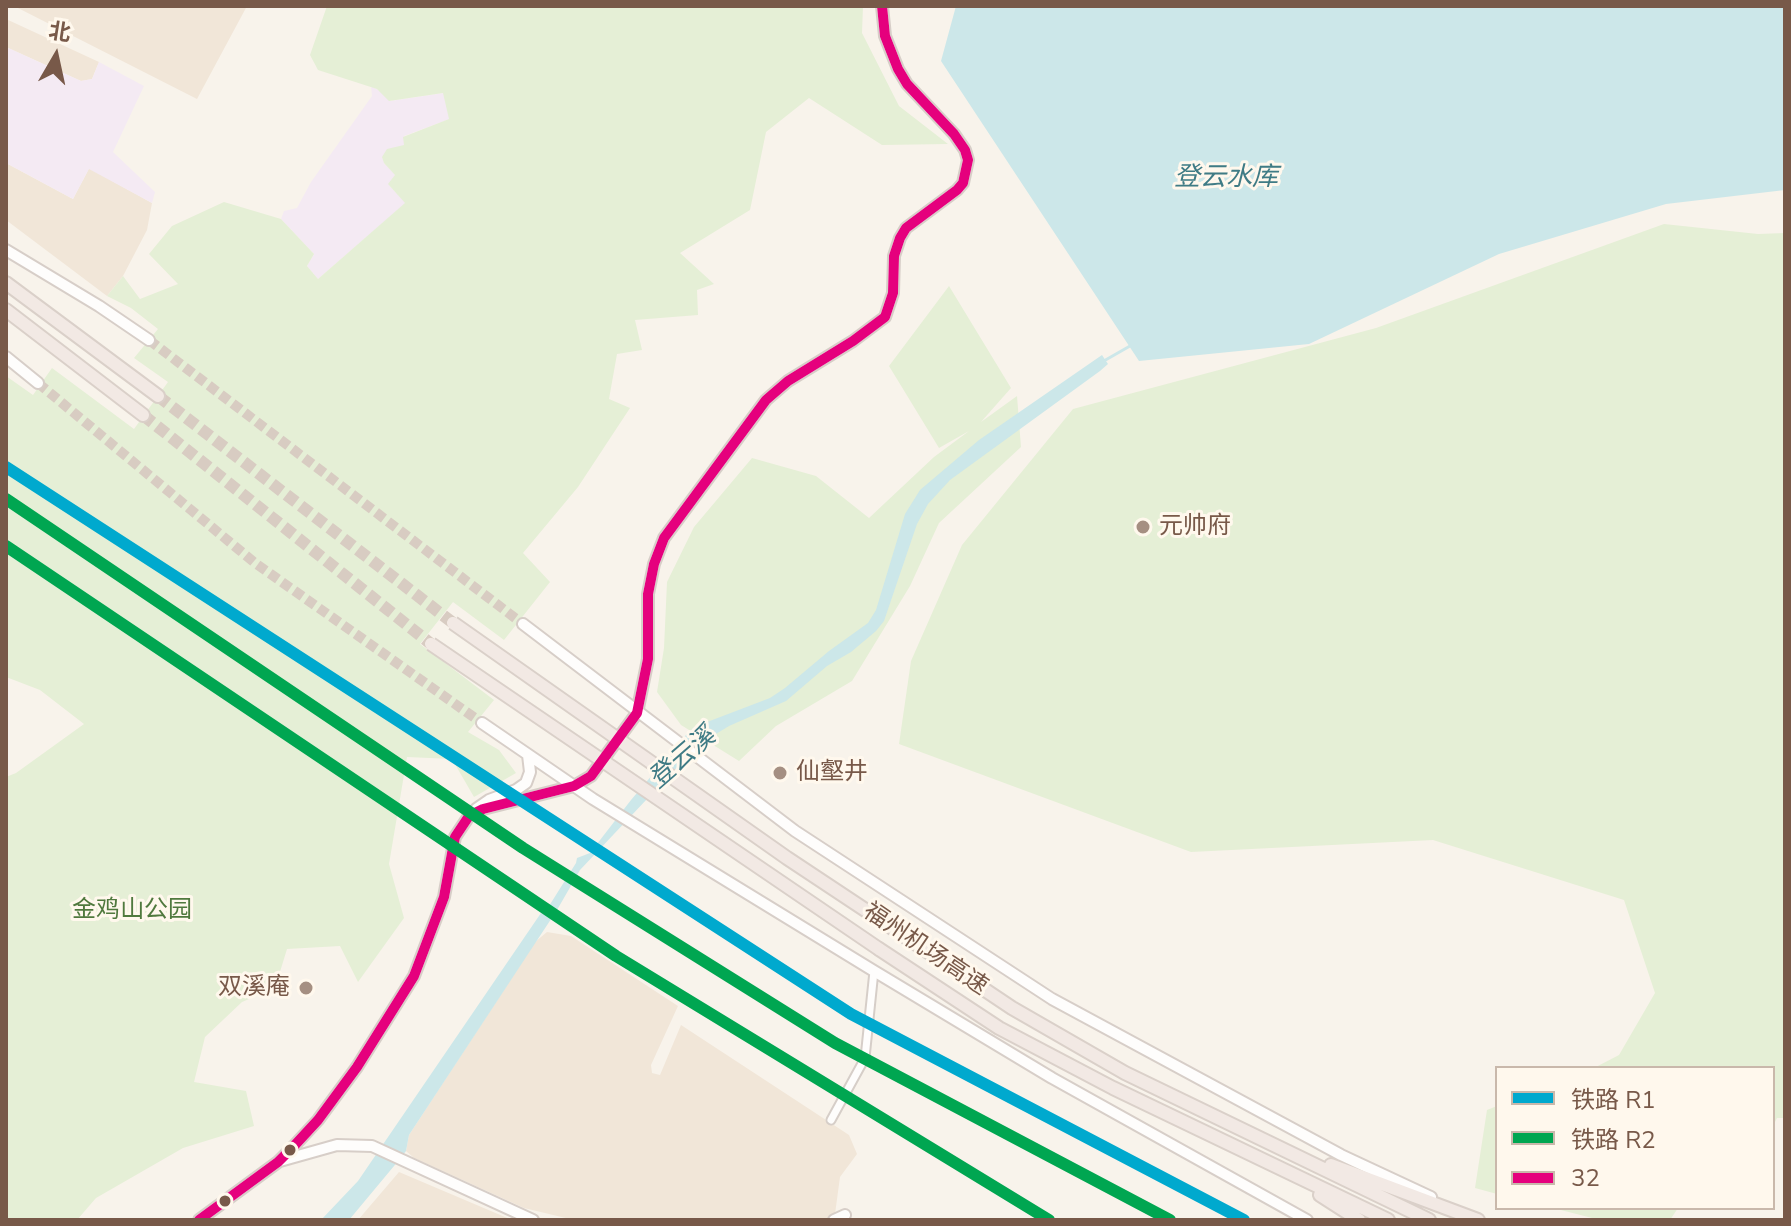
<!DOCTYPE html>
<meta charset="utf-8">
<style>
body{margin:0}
#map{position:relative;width:1791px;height:1226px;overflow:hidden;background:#f8f3eb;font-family:"Nunito Sans","Noto Sans SC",sans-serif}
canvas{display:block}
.frame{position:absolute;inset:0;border:8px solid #785949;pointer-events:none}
.legend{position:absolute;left:1495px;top:1066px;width:280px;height:144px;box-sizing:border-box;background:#fff8ed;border:2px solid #c9b8ab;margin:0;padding:10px 14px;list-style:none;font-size:24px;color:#785949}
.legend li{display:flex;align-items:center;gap:16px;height:40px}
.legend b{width:40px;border:2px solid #c9b8ab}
.north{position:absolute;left:16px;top:16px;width:80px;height:80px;-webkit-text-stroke:6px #fff8ed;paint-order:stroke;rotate:9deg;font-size:22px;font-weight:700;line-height:32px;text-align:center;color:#785949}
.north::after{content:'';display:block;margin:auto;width:28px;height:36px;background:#785949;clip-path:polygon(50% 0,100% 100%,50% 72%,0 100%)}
</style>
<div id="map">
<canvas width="1791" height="1226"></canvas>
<div class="frame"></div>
<ul class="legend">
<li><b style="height:10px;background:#00a9ce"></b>铁路 R1</li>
<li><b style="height:10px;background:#00a651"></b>铁路 R2</li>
<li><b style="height:10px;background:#e5007d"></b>32</li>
</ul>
<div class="north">北</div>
</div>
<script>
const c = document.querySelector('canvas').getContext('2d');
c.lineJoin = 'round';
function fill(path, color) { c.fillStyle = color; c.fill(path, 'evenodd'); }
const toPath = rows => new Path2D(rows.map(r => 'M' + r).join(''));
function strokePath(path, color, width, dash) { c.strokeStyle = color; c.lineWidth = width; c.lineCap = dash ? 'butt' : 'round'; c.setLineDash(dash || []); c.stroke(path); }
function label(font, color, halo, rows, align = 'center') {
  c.font = font + ' "Nunito Sans","Noto Sans SC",sans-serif'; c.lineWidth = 6; c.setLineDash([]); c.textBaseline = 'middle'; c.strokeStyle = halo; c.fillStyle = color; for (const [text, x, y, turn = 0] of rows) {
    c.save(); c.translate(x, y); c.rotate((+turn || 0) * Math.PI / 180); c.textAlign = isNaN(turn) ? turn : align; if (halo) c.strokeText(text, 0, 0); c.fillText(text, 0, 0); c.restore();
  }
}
const residential = toPath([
 [14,6,247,6,197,99],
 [6,19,99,62,92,79,81,81,6,47],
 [6,163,73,199,89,168,152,203,147,230,123,276,107,296,6,220],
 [547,932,571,936,678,1006,651,1065,652,1073,660,1075,681,1025,849,1135,857,1154,840,1177,835,1214,823,1220,574,1220,524,1208,414,1158,406,1151,409,1135,535,942],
 [399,1172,512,1220,358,1220]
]);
const education = toPath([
 [6,47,81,81,92,79,99,62,144,86,113,152,155,192,152,203,89,169,73,199,6,163],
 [371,86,382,92,390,101,444,93,450,119,404,136,405,145,384,163,396,175,389,185,406,203,318,279,307,266,314,254,281,219,284,211,297,208,311,182,372,96]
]);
const green = toPath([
 [327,6,863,6,862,33,899,106,948,144,882,145,809,98,766,132,750,210,680,253,714,284,697,290,698,315,635,320,642,350,617,354,609,399,630,408,578,487,523,553,550,582,504,640,453,602,420,644,494,700,468,732,499,750,516,773,474,797,452,759,407,757,389,864,404,918,358,982,340,946,287,949,275,988,242,1002,205,1037,194,1082,246,1091,254,1126,183,1148,96,1198,77,1220,6,1220,6,777,16,773,84,724,40,690,6,677,6,376,33,395,52,368,134,429,168,382,134,358,158,329,131,308,107,296,123,276,140,299,178,284,149,254,172,226,224,202,281,219,314,254,307,266,318,279,405,203,388,184,395,175,384,163,382,157,387,149,404,145,403,137,449,119,443,93,389,101,377,89,318,70,310,55],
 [1664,224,1758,234,1785,233,1785,1118,1777,1118,1773,1126,1773,1068,1594,1068,1619,1055,1655,993,1624,900,1433,840,1191,852,899,744,911,661,962,545,1073,409,1376,328],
 [949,286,1011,388,981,422,1017,396,1021,447,939,523,910,586,852,681,776,726,739,761,681,725,657,692,664,648,667,582,694,527,752,458,816,476,869,518,934,457,969,431,939,448,889,366],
 [1497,1106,1497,1194,1475,1188,1487,1110],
 [1553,1208,1678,1208,1670,1220,1600,1220]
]);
const water = toPath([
 [956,6,1785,6,1785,190,1666,204,1499,254,1309,344,1139,361,941,61],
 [1102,355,1108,364,1100,371,950,480,928,504,917,524,884,621,876,631,851,652,827,666,786,701,729,726,698,745,580,870,557,910,409,1135,406,1151,399,1160,349,1220,321,1220,358,1181,541,913,544,914,576,863,577,858,590,853,631,800,686,735,694,727,770,698,785,688,829,651,868,623,876,610,905,514,920,490,979,440]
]);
const stream = toPath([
 [1102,362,1130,346]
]);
const secondaryTunnel = toPath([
 [149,340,523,624],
 [38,383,255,563,482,723]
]);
const highwayTunnel = toPath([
 [158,396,453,623],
 [143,415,431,644]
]);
const street = toPath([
 [831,1120,865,1058,874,971]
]);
const secondary = toPath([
 [6,250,99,306,149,340],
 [6,357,38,383],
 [523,624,795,831,1052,999,1341,1155,1431,1197],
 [482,723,593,799,874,971,1052,1078,1307,1220],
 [476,809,489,800,516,790,526,783,530,772,528,755],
 [280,1161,337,1145,372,1146,533,1220],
 [199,1220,278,1162,294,1146,318,1120,357,1067,414,976,444,897,455,837,469,816,483,809,574,786,591,776,637,713,648,659,648,594,654,564,664,538,766,400,788,381,853,341,885,317,893,293,894,256,900,238,906,228,957,190,963,183,968,160,965,150,954,134,907,84,898,69,885,36,882,6],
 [834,1220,845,1215]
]);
const highway = toPath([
 [6,283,158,396],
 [6,310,143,415],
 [894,929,1012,1008,1125,1073,1429,1220],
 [879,949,999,1028,1113,1088,1388,1220],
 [1331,1165,1478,1220],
 [1320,1195,1359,1220]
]);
const highwayBridge = toPath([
 [453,623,787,858,894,929],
 [431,644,879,949]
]);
const bus1 = toPath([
 [199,1220,278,1162,294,1146,318,1120,357,1067,414,976,444,897,455,837,469,816,483,809,574,786,591,776,637,713,648,659,648,594,654,564,664,538,766,400,788,381,853,341,885,317,893,293,894,256,900,238,906,228,957,190,963,183,968,160,965,150,954,134,907,84,898,69,885,36,882,6]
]);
const rail1 = toPath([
 [6,467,851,1014,1244,1220]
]);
const rail2 = toPath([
 [6,499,523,848,835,1043,1170,1220],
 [6,546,616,956,1049,1220]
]);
const markers = [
 [1143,527,8,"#a58f82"],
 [780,773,8,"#a58f82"],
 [306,988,8,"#a58f82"],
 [290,1150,7,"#785949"],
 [225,1201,7,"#785949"]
];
const poiNames = [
 ["元帅府",1159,527],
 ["仙壑井",796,773],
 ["双溪庵",290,988,"right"]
];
const parkNames = [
 ["金鸡山公园",132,911]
];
const streetNames = [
 ["福州机场高速",925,950,34]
];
const waterNames = [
 ["登云水库",1226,179],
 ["登云溪",683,759,-41]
];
fill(residential, '#f1e6d8');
fill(education, '#f4eaf3');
fill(green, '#e5efd6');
fill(water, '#cce7e9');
strokePath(stream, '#cce7e9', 3);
strokePath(secondaryTunnel, '#d8ccc2', 10, [10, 5]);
strokePath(highwayTunnel, '#d8ccc2', 12, [12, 6]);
strokePath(street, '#d6cec8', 11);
strokePath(secondary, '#d7cec8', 14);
strokePath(highway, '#dad0c9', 16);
strokePath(street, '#fefdfc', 7);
strokePath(secondary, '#fefdfc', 10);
strokePath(highway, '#f2e9e4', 12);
strokePath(highwayBridge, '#dad0c9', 16, []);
strokePath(highwayBridge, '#f2e9e4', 12);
strokePath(bus1, '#e5007d', 10);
strokePath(rail1, '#00a9ce', 12);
strokePath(rail2, '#00a651', 12);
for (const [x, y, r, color] of markers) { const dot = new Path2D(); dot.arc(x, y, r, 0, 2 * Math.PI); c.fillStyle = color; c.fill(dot); strokePath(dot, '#fff8ed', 3); }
label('24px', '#785949', '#fff8ed', poiNames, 'left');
label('24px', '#50793e', '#fff8ed', parkNames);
label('24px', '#785949', '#fff8ed', streetNames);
label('italic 26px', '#3f7b85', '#fff8ed', waterNames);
</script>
